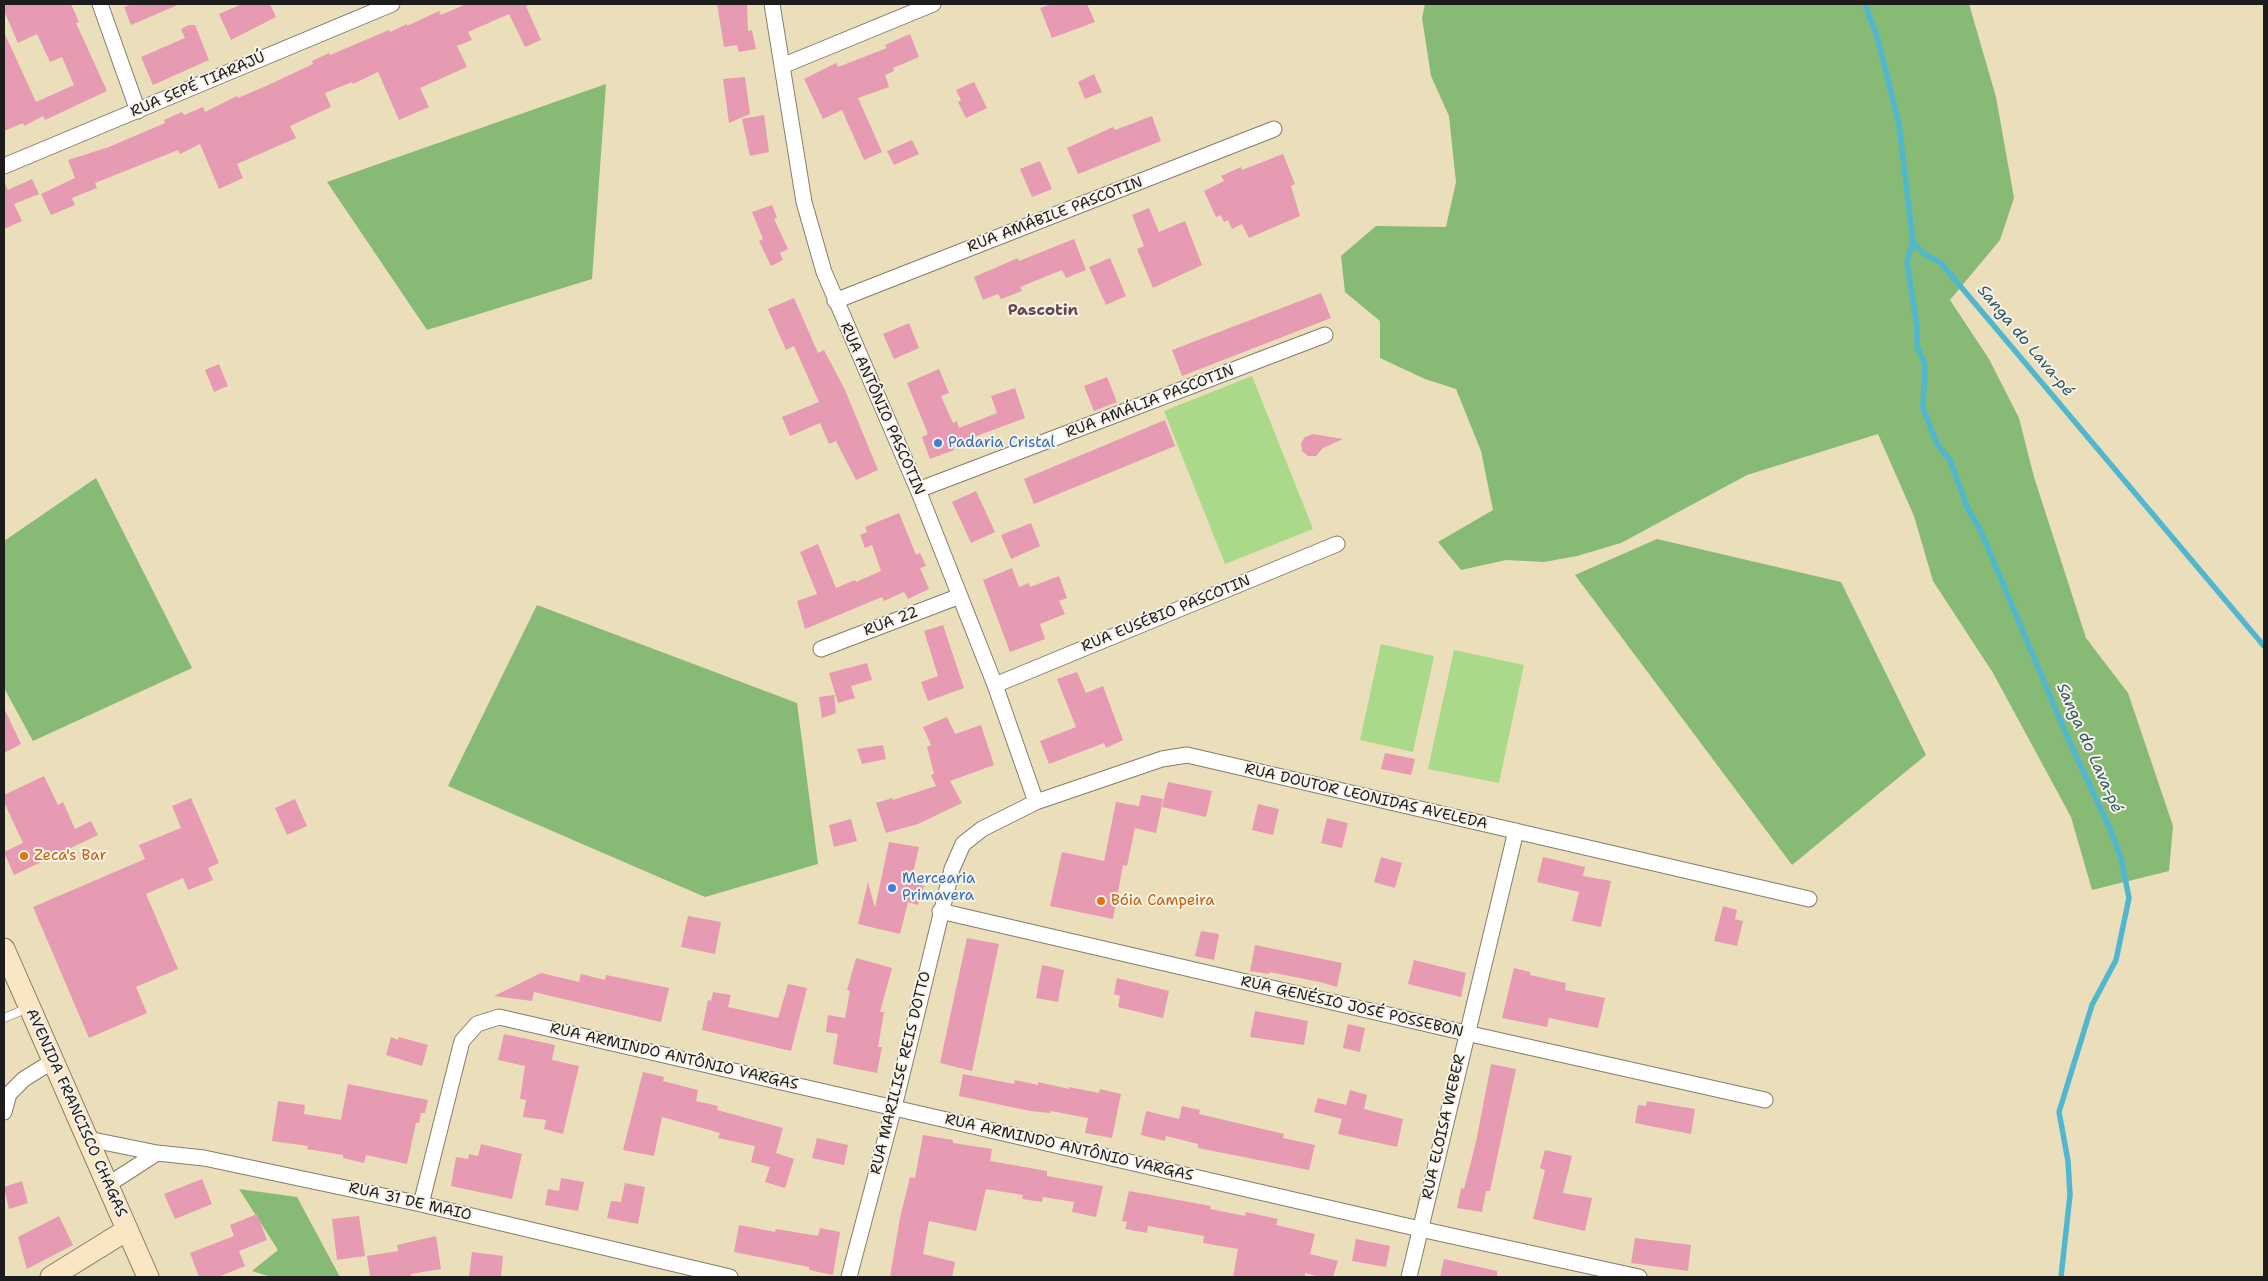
<!DOCTYPE html>
<meta charset="utf-8">
<style>
body{margin:0}
#map{position:relative;width:2268px;height:1281px;overflow:hidden;background:#ebdebb;font-family:"Shantell Sans",sans-serif}
canvas{display:block}
.frame{position:absolute;inset:0;border:5px solid #1c1c1c;pointer-events:none}
</style>
<div id="map">
<canvas width="2268" height="1281"></canvas>
<div class="frame"></div>
</div>
<script>
const c = document.querySelector('canvas').getContext('2d');
c.lineJoin = 'round';
function fill(path, color) { c.fillStyle = color; c.fill(path, 'evenodd'); }
const toPath = rows => new Path2D(rows.map(r => 'M' + r).join(''));
function strokePath(path, color, width, dash) { c.strokeStyle = color; c.lineWidth = width; c.lineCap = dash ? 'butt' : 'round'; c.setLineDash(dash || []); c.stroke(path); }
function label(font, color, halo, rows, align = 'center') {
  c.font = font + ' "Shantell Sans",sans-serif'; c.lineWidth = 4; c.setLineDash([]); c.textBaseline = 'middle'; c.strokeStyle = halo; c.fillStyle = color; for (const [text, x, y, turn = 0] of rows) {
    c.save(); c.translate(x, y); c.rotate((+turn || 0) * Math.PI / 180); c.textAlign = isNaN(turn) ? turn : align; if (halo) c.strokeText(text, 0, 0); c.fillText(text, 0, 0); c.restore();
  }
}
const green = toPath([
 [1252,376,1313,529,1225,564,1164,411],
 [1381,644,1434,656,1413,752,1360,740],
 [1454,650,1524,665,1499,783,1428,769]
]);
const forest = toPath([
 [1425,4,1969,4,1996,97,2014,198,2000,240,1950,300,1989,359,2019,418,2034,477,2086,638,2128,693,2173,826,2169,871,2092,890,2071,817,1993,673,1933,581,1914,516,1878,434,1747,475,1621,543,1577,556,1544,562,1506,560,1461,570,1438,542,1493,510,1481,451,1456,389,1425,379,1380,358,1380,321,1345,292,1341,256,1376,226,1446,227,1456,182,1449,116,1431,76,1422,18],
 [606,84,592,279,427,330,327,182],
 [96,478,192,668,33,741,4,688,4,541],
 [1657,539,1841,582,1926,755,1792,865,1575,575],
 [537,605,797,703,818,864,705,897,448,786],
 [239,1189,297,1197,340,1277,271,1277,252,1271,278,1250]
]);
const stream = toPath([
 [1865,4,1878,40,1899,124,1913,242,1907,262,1917,327,1917,346,1925,365,1923,408,1937,444,1950,460,1968,509,1980,529,2066,734,2110,829,2121,858,2129,898,2116,960,2092,1005,2059,1112,2068,1161,2070,1195,2061,1277],
 [1913,242,1924,254,1940,262,2264,646]
]);
const building = toPath([
 [4,4,71,4,79,22,76,23,107,91,45,120,43,116,24,126,23,123,4,131,4,32,36,102,74,85,62,57,50,62,37,34,18,43,4,11],
 [132,4,180,4,131,25,124,7],
 [242,4,270,4,276,17,231,40,219,14],
 [466,4,531,4,526,6,541,40,525,47,509,14,468,32,472,40,457,46,467,67,420,88,429,107,399,120,378,72,353,84,352,82,325,93,331,107,290,126,296,138,237,164,243,178,219,189,200,144,180,154,178,150,95,183,97,188,72,198,75,205,51,215,41,194,75,178,68,160,109,147,165,123,164,120,182,112,184,115,203,107,205,112,237,96,238,98,266,86,313,64,312,61,329,53,330,55,389,30,390,32,407,24,407,26,439,11,441,15],
 [717,4,747,4,748,31,752,30,756,49,739,52,737,45,724,47],
 [1052,4,1087,4,1095,22,1052,38,1040,8],
 [189,25,195,25,209,60,153,85,141,57,185,38,181,29],
 [910,34,919,57,893,68,894,71,885,75,889,87,858,98,882,152,864,160,842,110,823,119,804,79,836,63,838,67,887,48,885,45],
 [1094,74,1102,92,1085,99,1078,82],
 [745,77,750,114,729,123,723,79],
 [974,82,987,108,966,118,958,102,961,100,956,90],
 [764,115,769,152,750,156,742,119],
 [1152,116,1161,141,1078,174,1067,148,1113,127,1115,130],
 [912,140,919,154,894,165,887,151],
 [1283,154,1295,184,1291,186,1300,216,1249,238,1242,224,1232,229,1228,220,1224,222,1221,215,1216,217,1204,191,1224,181,1221,176,1241,167,1242,170],
 [1040,161,1052,189,1032,197,1020,169],
 [32,179,39,194,14,204,22,221,4,229,4,182,8,190],
 [772,205,777,218,774,219,788,249,780,253,783,260,771,266,759,241,763,239,752,212],
 [1149,208,1159,232,1185,221,1202,265,1153,288,1137,249,1144,246,1132,215],
 [1074,239,1086,270,1066,278,1062,270,1020,287,1022,291,1001,299,998,294,983,300,974,277,1018,258,1019,261],
 [1110,258,1126,296,1106,305,1089,267],
 [1321,293,1331,318,1182,376,1172,350],
 [794,298,818,353,824,350,845,390,878,470,856,480,836,441,829,444,820,423,790,436,782,417,819,402,794,346,786,350,768,309],
 [909,323,919,348,894,359,883,334],
 [219,364,228,386,214,392,205,370],
 [939,369,949,393,941,396,953,423,957,421,959,428,997,413,991,396,1015,388,1025,418,982,434,953,446,954,450,930,459,922,437,928,434,907,383],
 [1107,377,1117,402,1094,411,1084,386],
 [1165,420,1175,446,1034,504,1024,479],
 [1313,434,1343,439,1323,448,1316,456,1308,456,1302,451,1301,443,1305,437],
 [976,491,995,532,971,543,952,502],
 [899,513,916,555,920,553,926,566,920,568,929,589,908,599,904,592,884,601,882,597,805,629,797,601,817,594,800,552,818,544,836,588,855,580,856,582,881,571,872,545,865,548,860,535,867,532,865,527],
 [1031,523,1040,546,1011,559,1001,535],
 [1012,568,1019,587,1029,583,1030,587,1059,576,1067,598,1059,601,1065,614,1040,624,1045,639,1010,652,983,580],
 [943,625,964,688,928,701,921,682,938,676,924,631],
 [867,663,872,680,851,686,855,698,838,703,829,673],
 [1077,672,1086,693,1103,686,1123,740,1106,748,1104,743,1049,764,1040,741,1076,727,1057,679],
 [834,695,836,713,822,718,819,697],
 [4,708,21,744,4,753],
 [947,717,955,734,981,725,994,765,950,781,962,803,918,824,886,833,876,803,892,798,893,800,936,786,931,775,934,774,927,747,931,745,923,727],
 [883,745,886,759,862,764,857,749],
 [1385,753,1415,759,1411,775,1381,769],
 [44,776,58,805,63,802,75,829,91,821,98,835,14,875,4,852,23,843,4,802,4,795],
 [1168,782,1212,791,1206,817,1162,807],
 [1141,795,1163,799,1156,833,1135,828,1127,866,1123,865,1113,919,1050,906,1062,852,1104,861,1116,802,1139,806],
 [191,798,219,863,208,868,213,880,188,890,183,878,146,894,178,969,136,987,147,1013,89,1038,33,907,145,859,139,845,181,828,172,806],
 [295,799,307,826,287,835,275,808],
 [1258,804,1279,809,1273,835,1252,830],
 [1327,818,1348,823,1342,848,1321,843],
 [851,819,857,841,834,847,829,825],
 [889,842,919,847,911,882,924,886,918,905,908,902,900,934,858,924,868,882,875,908],
 [1381,857,1402,863,1395,888,1374,882],
 [1543,857,1585,867,1583,876,1611,881,1601,927,1572,921,1579,892,1537,882],
 [1723,906,1737,910,1735,919,1743,921,1737,946,1714,941],
 [688,916,721,922,715,954,681,947],
 [1201,931,1219,934,1214,960,1195,956],
 [967,938,999,944,972,1071,940,1063],
 [1255,945,1342,963,1337,987,1320,982,1269,972,1269,974,1250,971],
 [856,958,892,968,880,1012,884,1012,878,1047,882,1047,877,1073,833,1064,838,1034,826,1032,828,1015,845,1018,850,991,847,990],
 [1414,960,1466,973,1461,997,1408,984],
 [1042,965,1064,970,1058,1002,1036,998],
 [1514,968,1530,972,1530,975,1566,983,1565,990,1605,998,1598,1028,1549,1018,1547,1027,1502,1018],
 [541,973,579,982,581,974,605,980,606,975,669,988,661,1022,534,992,532,1001,494,996],
 [1117,978,1169,991,1163,1018,1118,1007,1120,996,1114,994],
 [788,984,807,988,791,1051,702,1030,708,1000,711,1001,713,992,731,995,728,1007,778,1018],
 [1255,1011,1308,1021,1304,1045,1250,1037],
 [1348,1024,1365,1028,1360,1052,1343,1048],
 [504,1034,555,1045,552,1060,579,1066,563,1134,544,1129,546,1120,523,1117,526,1100,520,1099,525,1066,498,1060],
 [391,1037,398,1040,399,1037,428,1045,422,1066,386,1055],
 [1491,1064,1516,1069,1490,1191,1486,1191,1482,1212,1457,1208,1461,1188,1464,1189,1476,1142],
 [643,1072,664,1077,663,1081,698,1090,696,1101,718,1106,717,1110,783,1128,776,1153,794,1159,785,1188,765,1182,770,1167,751,1162,755,1146,718,1138,720,1133,662,1117,654,1156,623,1150],
 [963,1074,1014,1084,1015,1080,1038,1085,1038,1082,1069,1089,1069,1087,1099,1093,1100,1089,1121,1094,1112,1138,1085,1133,1088,1118,1051,1111,1050,1113,1030,1111,959,1096],
 [348,1084,428,1100,425,1113,421,1113,419,1123,416,1123,407,1164,366,1155,364,1163,343,1158,343,1155,307,1149,308,1146,272,1141,278,1101,305,1105,304,1114,341,1120],
 [1350,1090,1367,1095,1364,1109,1403,1119,1397,1147,1338,1134,1342,1119,1314,1112,1318,1098,1346,1105],
 [1647,1101,1695,1109,1691,1134,1635,1123,1638,1105,1646,1106],
 [1182,1106,1200,1110,1199,1114,1284,1134,1283,1138,1315,1145,1309,1170,1198,1148,1198,1144,1166,1136,1165,1141,1141,1135,1146,1111,1179,1119],
 [923,1135,953,1140,953,1143,992,1149,990,1161,1047,1171,1047,1176,1103,1186,1096,1217,1072,1212,1074,1202,1043,1197,1042,1202,1022,1199,1023,1195,986,1189,976,1231,929,1221,923,1254,955,1262,952,1277,890,1277,900,1218,910,1177,915,1178],
 [817,1138,848,1145,844,1165,812,1158],
 [481,1144,522,1154,512,1199,451,1186,456,1157,468,1159,469,1154,478,1156],
 [1545,1150,1572,1156,1563,1193,1592,1198,1585,1231,1533,1219,1545,1170,1540,1168],
 [561,1178,584,1182,578,1211,545,1205,548,1189,559,1191],
 [202,1179,212,1204,175,1219,164,1194],
 [22,1181,28,1203,9,1209,4,1187],
 [625,1183,645,1187,638,1224,607,1218,611,1201,621,1202],
 [1129,1191,1211,1206,1210,1209,1245,1216,1246,1212,1278,1219,1276,1225,1315,1234,1310,1254,1338,1261,1333,1277,1320,1277,1305,1273,1305,1277,1233,1277,1238,1249,1203,1243,1204,1236,1148,1226,1147,1233,1125,1229,1127,1222,1122,1221],
 [257,1214,267,1240,239,1251,245,1266,218,1277,199,1277,190,1253,234,1236,230,1225],
 [59,1216,73,1245,27,1269,18,1237],
 [359,1216,365,1256,337,1260,332,1219],
 [739,1225,775,1232,776,1229,818,1236,820,1228,840,1232,833,1275,809,1270,809,1267,734,1252],
 [436,1236,441,1269,411,1274,411,1277,370,1277,367,1256,398,1251,397,1245],
 [1635,1238,1691,1245,1688,1271,1631,1263],
 [1356,1239,1390,1246,1386,1267,1352,1261],
 [472,1252,503,1256,501,1277,469,1277],
 [1444,1259,1497,1271,1497,1277,1440,1277]
]);
const lane = toPath([
 [4,1018,28,1008]
]);
const street = toPath([
 [100,4,138,111],
 [772,4,804,202,824,272,918,490,995,685,1036,802],
 [782,66,933,4],
 [4,166,392,4],
 [835,301,1274,129],
 [918,490,1325,335],
 [821,649,960,596],
 [995,685,1337,544],
 [940,911,1466,1033,1765,1100],
 [4,1112,9,1094,24,1079,53,1061],
 [88,1139,157,1153,204,1158,421,1204,730,1277],
 [109,1184,157,1153],
 [421,1204,462,1041,477,1024,499,1017,1420,1229,1639,1277],
 [849,1277,894,1107,952,869,963,844,982,829,1036,802,1162,759,1187,755,1809,899],
 [1409,1277,1516,831]
]);
const secondary = toPath([
 [4,949,148,1277],
 [51,1277,127,1230]
]);
const markers = [
 [938,443,5,"#3f7fe0"],
 [24,856,5,"#e8710a"],
 [892,888,5,"#3f7fe0"],
 [1101,901,5,"#e8710a"]
];
const streetNames = [
 ["RUA SEPÉ TIARAJÚ",198,85,-23],
 ["RUA AMÁBILE PASCOTIN",1055,215,-21],
 ["RUA AMÁLIA PASCOTIN",1150,402,-21],
 ["RUA ANTÔNIO PASCOTIN",882,409,66],
 ["RUA EUSÉBIO PASCOTIN",1166,614,-22],
 ["RUA 22",891,622,-21],
 ["RUA DOUTOR LEONIDAS AVELEDA",1366,797,13],
 ["RUA GENÉSIO JOSÉ POSSEBON",1352,1007,13],
 ["RUA ARMINDO ANTÔNIO VARGAS",674,1057,13],
 ["RUA MARILISE REIS DOTTO",901,1073,-76],
 ["AVENIDA FRANCISCO CHAGAS",76,1113,66],
 ["RUA ELOISA WEBER",1444,1127,-77],
 ["RUA ARMINDO ANTÔNIO VARGAS",1069,1148,13],
 ["RUA 31 DE MAIO",410,1202,13]
];
const shopNames = [
 ["Padaria Cristal",948,443],
 ["Mercearia",902,879],
 ["Primavera",902,896]
];
const foodNames = [
 ["Zeca's Bar",34,856],
 ["Bóia Campeira",1111,901]
];
const neighbourhoodNames = [
 ["Pascotin",1043,311]
];
const waterNames = [
 ["Sanga do Lava-pé",2025,341,50],
 ["Sanga do Lava-pé",2089,748,66]
];
fill(green, '#aada89');
fill(forest, '#87ba75');
strokePath(stream, '#51b7cf', 5.5);
fill(building, '#e69bb2');
strokePath(lane, '#847d6c', 9);
strokePath(street, '#847d6c', 17);
strokePath(secondary, '#847d6c', 23);
strokePath(lane, '#fff', 8);
strokePath(street, '#fff', 15);
strokePath(secondary, '#fbe6c4', 21);
for (const [x, y, r, color] of markers) { const dot = new Path2D(); dot.arc(x, y, r, 0, 2 * Math.PI); c.fillStyle = color; c.fill(dot); strokePath(dot, '#f7f3e8', 2); }
label('15px', '#1c1c1c', '#f7f3e8', streetNames);
label('15px', '#366cbe', '#f7f3e8', shopNames, 'left');
label('15px', '#c56008', '#f7f3e8', foodNames, 'left');
label('bold 16px', '#634850', '#f7f3e8', neighbourhoodNames);
label('italic 16px', '#315a64', '#f7f3e8', waterNames);
</script>
